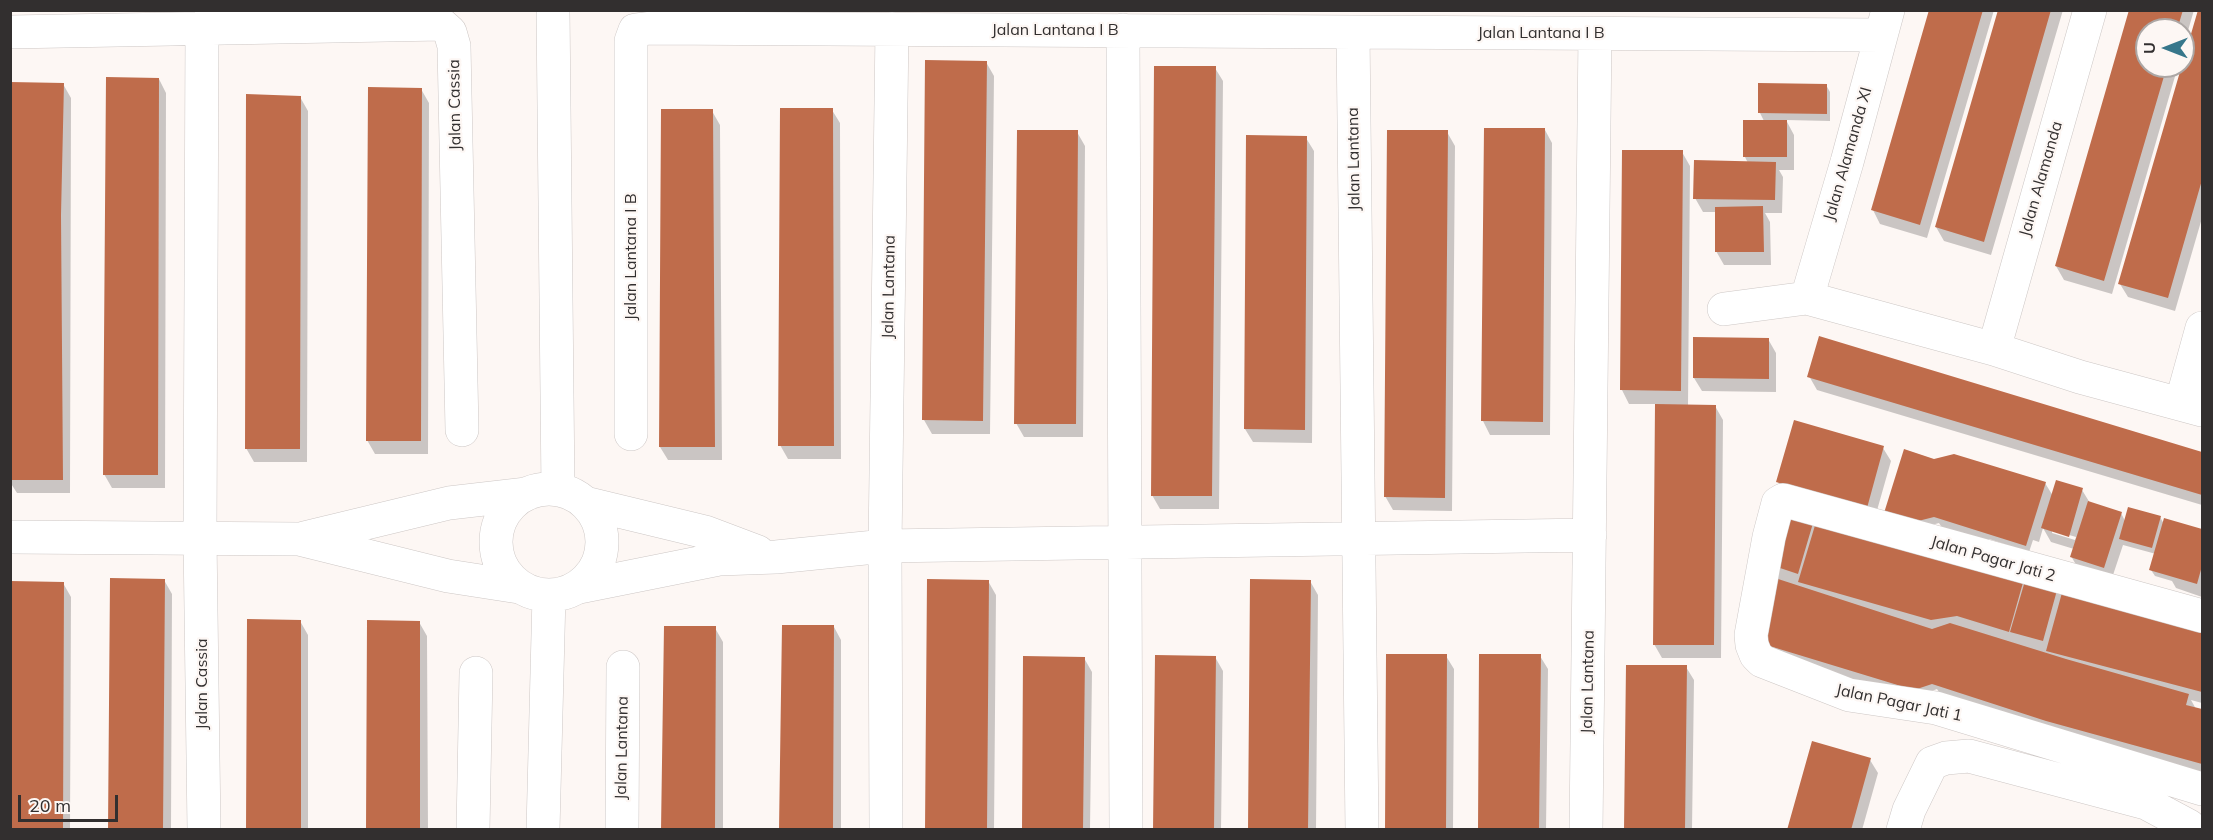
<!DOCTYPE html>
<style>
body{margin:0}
#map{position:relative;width:2213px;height:840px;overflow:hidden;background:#fdf7f4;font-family:Mulish,sans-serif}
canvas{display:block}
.frame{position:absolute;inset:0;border:12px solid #322f2f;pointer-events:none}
.north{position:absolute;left:2135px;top:18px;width:60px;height:60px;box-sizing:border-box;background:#fdf7f4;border:2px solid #aca7a5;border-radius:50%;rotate:270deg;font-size:16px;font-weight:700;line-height:24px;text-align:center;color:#322f2f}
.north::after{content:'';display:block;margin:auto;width:21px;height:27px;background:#37778b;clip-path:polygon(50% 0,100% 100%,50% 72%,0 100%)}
.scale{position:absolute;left:18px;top:795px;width:100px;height:27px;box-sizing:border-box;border:3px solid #322f2f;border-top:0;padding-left:8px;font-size:18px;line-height:21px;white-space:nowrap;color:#322f2f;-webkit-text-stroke:4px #fdf7f4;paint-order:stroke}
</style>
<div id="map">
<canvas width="2213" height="840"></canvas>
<div class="frame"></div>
<div class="north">U</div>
<div class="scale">20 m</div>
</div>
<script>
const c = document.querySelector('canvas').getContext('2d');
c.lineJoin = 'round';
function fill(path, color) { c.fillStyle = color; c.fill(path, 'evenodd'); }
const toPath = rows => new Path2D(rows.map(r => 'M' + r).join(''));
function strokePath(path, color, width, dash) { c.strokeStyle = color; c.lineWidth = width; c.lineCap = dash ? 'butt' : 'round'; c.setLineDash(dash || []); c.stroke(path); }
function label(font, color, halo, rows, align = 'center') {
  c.font = font + ' Mulish,sans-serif'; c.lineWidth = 4.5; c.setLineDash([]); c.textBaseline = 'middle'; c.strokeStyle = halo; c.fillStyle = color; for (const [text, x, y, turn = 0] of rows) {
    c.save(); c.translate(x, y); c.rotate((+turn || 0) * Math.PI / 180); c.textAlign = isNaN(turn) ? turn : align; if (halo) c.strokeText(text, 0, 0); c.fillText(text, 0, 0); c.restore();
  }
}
const shadow = toPath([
 [1931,10,1994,10,1927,238,1880,224,1873,210],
 [1999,10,2063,10,1991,255,1944,241,1936,227],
 [2131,10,2194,10,2183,48,2183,30,2147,30,2147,66,2178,66,2112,294,2064,280,2056,266],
 [2200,10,2202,10,2202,218,2175,311,2128,297,2120,284],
 [986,62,994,76,990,434,932,434,924,420],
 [1215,68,1223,81,1219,509,1160,509,1152,495],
 [159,79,166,93,165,488,112,488,104,474],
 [63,84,71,98,70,493,17,493,10,482,10,151],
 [1826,85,1830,92,1830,121,1786,120,1794,135,1794,170,1779,170,1783,177,1782,213,1765,213,1770,222,1771,265,1724,265,1716,251,1716,212,1703,212,1695,198,1748,163,1745,157,1764,121,1760,113],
 [421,89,429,103,428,454,375,454,367,440],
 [300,97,308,111,307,462,254,462,246,448],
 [832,110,840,123,841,459,788,459,780,445],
 [712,111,720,125,722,460,668,460,660,447],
 [1545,130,1552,143,1550,435,1490,435,1483,421],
 [1077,132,1085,146,1083,437,1024,437,1016,423],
 [1447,132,1455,146,1452,511,1393,510,1385,496],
 [1306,138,1314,151,1312,443,1253,442,1245,429],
 [1682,152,1690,166,1688,406,1715,406,1723,420,1721,658,1662,658,1654,644,1657,404,1629,404,1622,390],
 [1820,337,2202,454,2202,505,1817,390,1809,376],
 [1768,339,1776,353,1776,392,1702,391,1694,378],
 [1883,448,1891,461,1874,521,1786,495,1778,482],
 [1934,460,2045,483,2053,496,2082,490,2090,503,2121,513,2125,521,2160,517,2164,524,2184,525,2202,530,2202,597,2176,588,2172,581,2155,576,2151,570,2156,554,2123,545,2111,581,2079,570,2071,556,2074,549,2051,542,2043,528,2039,542,2033,540,2029,552,1989,539,1987,545,1944,531,1939,523,1924,527,1894,526],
 [2052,530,2076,537,2075,540,2052,533],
 [1784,505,2202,627,2202,703,2191,700,2196,709,2202,711,2202,775,1942,697,1937,689,1924,694,1921,703,1763,655],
 [164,580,172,594,171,830,111,830],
 [988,581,996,595,994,830,927,830],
 [1310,581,1318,595,1316,830,1249,830],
 [63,583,71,597,70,830,10,830],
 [300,621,308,635,308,830,248,830],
 [419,622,427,636,428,830,367,830],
 [834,627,841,640,841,830,781,830],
 [715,628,723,642,723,830,663,830],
 [1446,656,1454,669,1453,830,1386,830],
 [1540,656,1548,669,1546,830,1479,830],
 [1215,657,1223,671,1221,830,1155,830],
 [1084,658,1092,672,1090,830,1023,830],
 [1686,667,1694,680,1692,830,1626,830],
 [1870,760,1878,773,1862,830,1788,830]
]);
const building = toPath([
 [1929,10,1983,10,1920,225,1871,210],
 [1998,10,2051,10,1984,242,1935,227],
 [2129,10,2183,10,2177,30,2147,30,2147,66,2167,66,2104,281,2055,266],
 [2198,10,2202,10,2202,180,2168,298,2118,284],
 [925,60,987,61,983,421,922,420],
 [1154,66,1216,66,1212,496,1151,496],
 [106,77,159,78,158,475,103,475],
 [10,82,64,83,61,215,63,480,10,480],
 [1758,83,1827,84,1827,114,1758,113],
 [368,87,422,88,421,441,366,441],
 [246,94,301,96,300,449,245,449],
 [780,108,833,108,834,446,778,446],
 [661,109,713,109,715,447,659,447],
 [1743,120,1787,120,1787,157,1743,157],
 [1484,128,1545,128,1543,422,1481,421],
 [1017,130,1078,130,1076,424,1014,424],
 [1387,130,1448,130,1445,498,1384,497],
 [1246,135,1307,136,1305,430,1244,429],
 [1622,150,1683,150,1681,391,1620,390],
 [1694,160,1776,162,1775,200,1693,199],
 [1763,206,1764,252,1715,252,1715,207],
 [1819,336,2202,452,2202,495,1807,377],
 [1693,337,1769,338,1769,379,1693,378],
 [1655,404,1716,405,1714,645,1653,645],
 [1794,420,1884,446,1867,508,1776,482],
 [1904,449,1934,459,1954,454,2046,482,2026,546,1934,517,1914,522,1884,513],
 [2056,480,2083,488,2069,537,2041,528],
 [2088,501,2122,512,2104,568,2070,557],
 [1783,503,1816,513,1798,574,1765,563],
 [2128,507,2161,516,2152,548,2119,539],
 [2164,518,2202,529,2202,566,2197,584,2149,570],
 [1816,522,2026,572,2009,632,1957,616,1931,620,1798,582],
 [2027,574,2059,583,2043,641,2010,632],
 [1772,577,1932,629,1950,623,2066,659,2189,694,2186,705,2202,709,2202,764,2046,721,1932,684,1914,690,1753,641],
 [110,578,165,579,163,830,108,830],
 [927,579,989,580,987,830,925,830],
 [1250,579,1311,580,1308,830,1248,830],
 [10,581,64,582,63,830,10,830],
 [2063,589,2202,626,2202,692,2046,651],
 [247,619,301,620,301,830,246,830],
 [367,620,420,621,420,830,366,830],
 [782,625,834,625,833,830,779,830],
 [664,626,716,626,715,830,661,830],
 [1386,654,1447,654,1446,830,1385,830],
 [1479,654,1541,654,1539,830,1478,830],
 [1155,655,1216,656,1214,830,1153,830],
 [1023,656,1085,657,1083,830,1022,830],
 [1626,665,1687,665,1685,830,1624,830],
 [1812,741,1871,758,1851,830,1787,830]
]);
const minor = toPath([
 [553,10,558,490],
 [202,27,200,538,204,830],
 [1123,30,1126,830],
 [10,32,441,24,450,32,454,46,462,430],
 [1353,32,1362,830],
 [1807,298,1847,162,1888,10],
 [1724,309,1807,298,1994,349,2080,377,2202,410],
 [1994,349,2090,10],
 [2181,404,2202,328],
 [631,434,631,41,635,30,651,28,1881,35],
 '496 542a53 53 0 1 1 106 0a53 53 0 1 1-106 0Z',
 [585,503,705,532,758,552],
 [10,537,299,539,448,576,519,587],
 [304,538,449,503,527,494],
 [579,587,719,559,776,557,885,546,1590,535],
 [2202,616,1783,500,1778,503,1769,537,1751,635,1752,645,1756,655,1762,661,1849,695,1936,708,2202,789],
 [473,830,476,673],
 [543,830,549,595],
 [622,830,623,667],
 [886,830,885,546,892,29],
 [1586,830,1595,34],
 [1903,830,1909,810,1932,763,1946,758,1969,756,2146,803,2189,826,2190,830]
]);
const streetNames = [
 ["Jalan Lantana I B",1055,30],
 ["Jalan Lantana I B",1541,33],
 ["Jalan Cassia",455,105,-91],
 ["Jalan Alamanda XI",1848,154,-74],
 ["Jalan Lantana",1354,159,-91],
 ["Jalan Alamanda",2041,179,-74],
 ["Jalan Lantana I B",631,257,-90],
 ["Jalan Lantana",889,287,-89],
 ["Jalan Pagar Jati 2",1993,559,16],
 ["Jalan Lantana",1588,682,-89],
 ["Jalan Cassia",202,684,-90],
 ["Jalan Pagar Jati 1",1899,703,12],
 ["Jalan Lantana",622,748,-89]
];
fill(shadow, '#0003');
fill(building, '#bf6c4b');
strokePath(minor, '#cdc7c5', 34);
strokePath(minor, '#fff', 33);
label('16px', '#322f2f', '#fdf7f4', streetNames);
</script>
